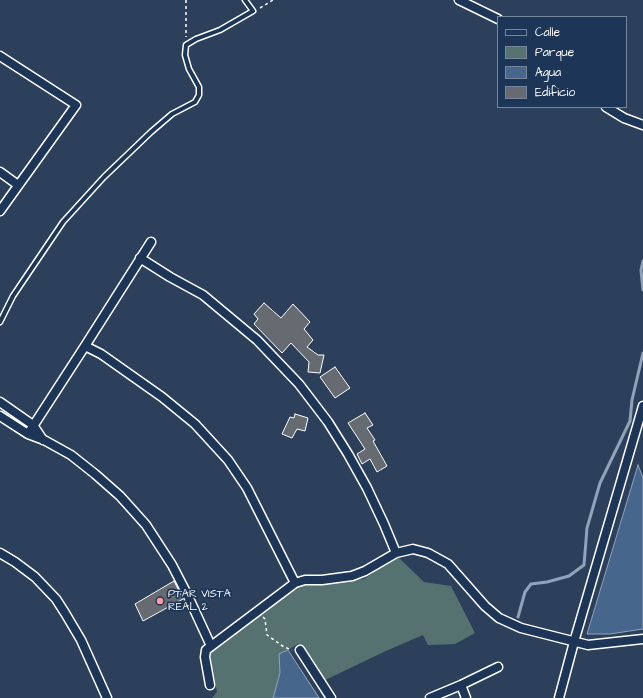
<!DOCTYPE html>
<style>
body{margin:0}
#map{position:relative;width:643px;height:698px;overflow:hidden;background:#2c405c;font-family:"Architects Daughter",sans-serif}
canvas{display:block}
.legend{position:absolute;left:497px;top:16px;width:130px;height:92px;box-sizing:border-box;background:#1d3557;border:1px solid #77869a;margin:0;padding:5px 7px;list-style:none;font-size:12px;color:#fff}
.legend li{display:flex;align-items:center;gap:8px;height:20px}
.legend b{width:20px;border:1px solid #77869a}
</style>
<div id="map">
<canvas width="643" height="698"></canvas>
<ul class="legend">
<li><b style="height:5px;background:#1d3557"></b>Calle</li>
<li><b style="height:11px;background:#567270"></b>Parque</li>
<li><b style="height:11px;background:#47668c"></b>Agua</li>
<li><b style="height:11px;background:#666b71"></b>Edificio</li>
</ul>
</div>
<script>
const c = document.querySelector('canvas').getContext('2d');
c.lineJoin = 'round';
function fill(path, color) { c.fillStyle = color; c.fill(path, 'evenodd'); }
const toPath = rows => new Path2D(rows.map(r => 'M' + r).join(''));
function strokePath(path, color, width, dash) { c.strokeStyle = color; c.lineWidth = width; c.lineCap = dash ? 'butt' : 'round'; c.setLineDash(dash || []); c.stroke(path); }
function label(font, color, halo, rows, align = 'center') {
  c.font = font + ' "Architects Daughter",sans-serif'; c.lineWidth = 3.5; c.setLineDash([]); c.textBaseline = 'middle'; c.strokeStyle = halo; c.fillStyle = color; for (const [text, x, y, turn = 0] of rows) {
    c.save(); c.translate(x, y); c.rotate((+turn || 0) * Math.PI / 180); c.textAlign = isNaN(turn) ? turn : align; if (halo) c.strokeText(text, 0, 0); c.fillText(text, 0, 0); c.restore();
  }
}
const green = toPath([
 [397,556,424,582,451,586,475,633,455,644,428,645,423,635,388,650,323,681,298,644,288,650,320,698,212,698,217,692,211,660,211,650,292,581,326,582,364,579]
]);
const water = toPath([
 [638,465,643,478,643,629,610,634,587,634,638,465],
 [288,650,319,698,273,698,280,673,279,654,288,650]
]);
const stream = toPath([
 [643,261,641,270,643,290],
 [518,617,525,592,531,584,547,582,569,576,584,565,587,528,600,483,630,421,632,400,643,353]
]);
const building = toPath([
 [264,303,281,318,293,304,310,322,304,329,313,340,307,347,318,355,324,355,320,373,308,372,309,362,291,343,282,353,254,324,258,319,254,314,264,303],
 [335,367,350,388,335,398,320,377,335,367],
 [365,413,373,425,367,428,375,440,373,441,387,466,377,472,370,459,362,464,357,454,365,449,348,423,365,413],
 [295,414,308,418,305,431,297,429,292,438,282,434,290,417,294,418,295,414],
 [174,581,183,599,143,621,135,604,174,581]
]);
const path = toPath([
 [186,0,186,37],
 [260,8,273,0],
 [263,617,265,619,267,635,284,647,292,650]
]);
const lane = toPath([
 [0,322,13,296,63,222,104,177,151,132,172,114,195,102,199,95,199,87,189,69,185,55,186,45,196,39,220,30,253,11,245,0]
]);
const street = toPath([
 [459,0,498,19],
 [0,56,76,105,0,211],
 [606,107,624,118,643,125],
 [0,172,18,185],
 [140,258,170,277,203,295,257,340,299,384,328,422,348,454,367,488,384,524,396,553],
 [85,346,101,354,162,397,195,424,228,460,247,488,295,583],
 [0,402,33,425,43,440],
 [0,416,28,434,44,440,71,455,95,474,120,496,146,525,172,565,187,594,211,646],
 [28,434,85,346,151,242],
 [0,553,15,562,35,577,56,599,65,613,81,640,107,698],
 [300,650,331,698],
 [210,685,205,657,206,650,295,583,305,580,322,580,352,576,365,571,396,553,413,549,428,553,448,564,485,606,499,618,521,628,588,645,643,639],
 [461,685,466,698],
 [430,698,461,685,498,667],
 [559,698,574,642,643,406]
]);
const markers = [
 [160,601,4,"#ff9aa2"]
];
const poiNames = [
 ["PTAR VISTA",168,595],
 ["REAL 2",168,608]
];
fill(green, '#567270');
fill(water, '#47668c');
strokePath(water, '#91a3ba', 1);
strokePath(stream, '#91a3ba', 3);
fill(building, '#666b71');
strokePath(building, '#fff', 1);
strokePath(lane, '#fff', 7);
strokePath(street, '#fff', 11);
strokePath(path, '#fff', 1.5, [3, 3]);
strokePath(lane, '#1d3557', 4);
strokePath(street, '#1d3557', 8);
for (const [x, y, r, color] of markers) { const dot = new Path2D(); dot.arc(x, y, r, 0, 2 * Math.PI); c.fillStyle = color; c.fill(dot); strokePath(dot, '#1d3557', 1.5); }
label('11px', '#fff', '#1d3557', poiNames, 'left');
</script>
